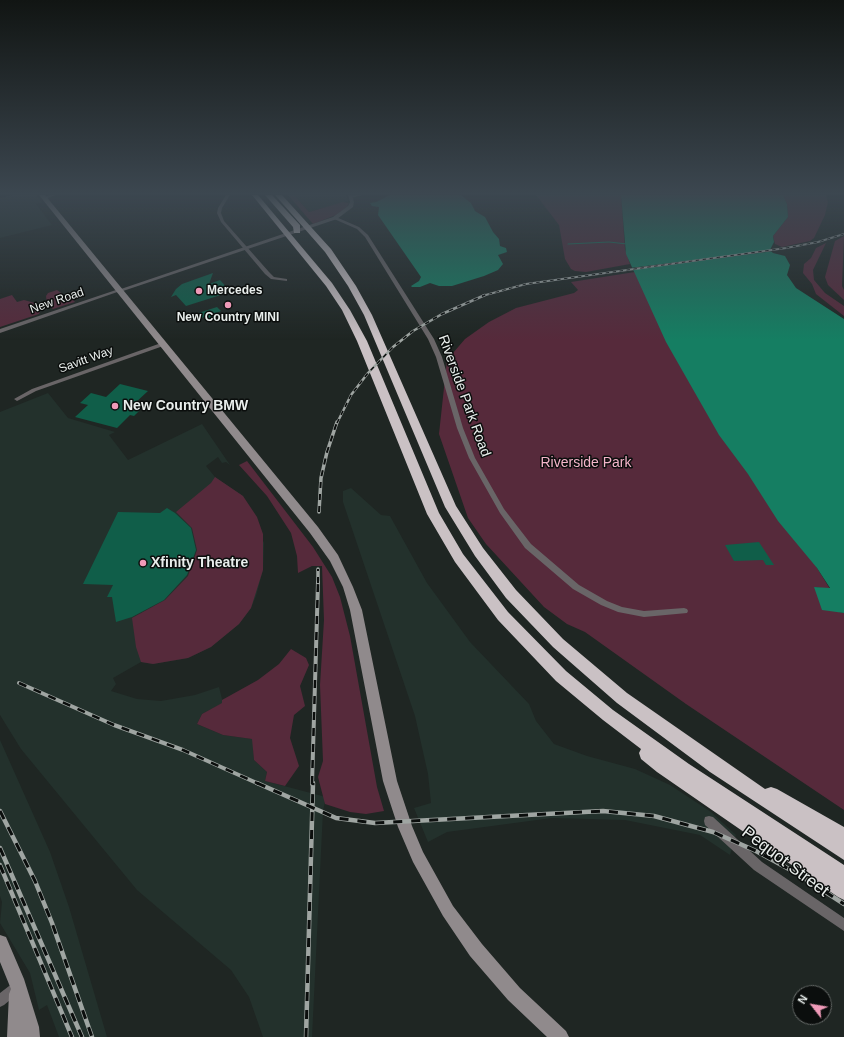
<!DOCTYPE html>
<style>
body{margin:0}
#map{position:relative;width:844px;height:1037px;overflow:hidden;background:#1f2623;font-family:Helvetica,sans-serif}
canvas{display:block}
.north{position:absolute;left:792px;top:985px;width:40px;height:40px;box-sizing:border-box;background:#0b0e0d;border:1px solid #646866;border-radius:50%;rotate:301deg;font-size:11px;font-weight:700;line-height:16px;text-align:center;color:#e9eeec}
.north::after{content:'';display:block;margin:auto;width:14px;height:18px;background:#ef9ab8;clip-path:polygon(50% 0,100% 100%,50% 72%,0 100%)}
</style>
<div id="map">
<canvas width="844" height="1037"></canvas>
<div class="north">N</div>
</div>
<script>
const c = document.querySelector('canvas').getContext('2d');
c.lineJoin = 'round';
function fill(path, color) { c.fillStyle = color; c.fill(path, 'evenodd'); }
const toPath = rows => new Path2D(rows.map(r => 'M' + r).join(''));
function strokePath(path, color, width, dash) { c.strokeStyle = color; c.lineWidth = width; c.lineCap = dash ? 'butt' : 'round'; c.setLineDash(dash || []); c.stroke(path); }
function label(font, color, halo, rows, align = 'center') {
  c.font = font + ' Helvetica,sans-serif'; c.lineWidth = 3; c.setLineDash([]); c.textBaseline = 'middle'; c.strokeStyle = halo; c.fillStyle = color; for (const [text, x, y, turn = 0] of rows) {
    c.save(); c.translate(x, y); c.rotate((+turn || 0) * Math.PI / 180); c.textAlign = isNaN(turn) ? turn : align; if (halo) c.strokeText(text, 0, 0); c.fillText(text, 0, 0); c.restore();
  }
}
const built = toPath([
 [12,195,36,195,42,202,36,204,52,225,0,238,0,198],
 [294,195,346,195,349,201,309,212],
 [48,393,68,418,115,432,109,435,128,460,202,424,230,465,226,462,222,463,218,457,206,466,215,477,243,496,264,543,263,570,256,596,251,608,239,624,211,647,188,658,153,664,141,662,113,678,116,684,111,691,137,699,161,701,195,695,219,687,223,703,202,714,197,724,223,735,253,739,254,760,267,772,265,781,326,797,323,811,312,1037,263,1037,249,997,231,970,137,890,21,749,0,715,0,412],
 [351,488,381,515,390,516,427,583,470,642,529,704,536,721,554,744,587,756,635,769,670,785,711,812,736,835,730,855,700,835,625,820,552,818,447,832,428,842,414,808,431,803,428,774,415,716,343,502,343,491],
 [0,740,50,852,69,907,107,1037,59,1037,47,1005,39,1010,30,973,0,923,2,902,0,896]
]);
const green = toPath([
 [288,195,294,195,309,212,343,202,349,203,347,207,336,215,313,224],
 [536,195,621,195,625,249,630,264,586,272,575,271,571,269,565,259,559,225],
 [783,195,826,195,828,202,825,215,814,238,810,241,782,247,775,244,773,236,788,217,787,204],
 [844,236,842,286,844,290,844,300,828,285,825,277,835,241],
 [826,243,813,270,814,280,825,293,844,306,844,316,816,294,812,284,803,273,804,264,811,258,816,248],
 [635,272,830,589,814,587,839,612,844,613,844,810,686,704,585,632,567,624,544,607,486,544,468,518,439,434,447,360,465,339,489,322,516,308,574,293,578,290,571,282],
 [57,290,64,295,69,295,75,302,53,309,47,304,46,296,48,293],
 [12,295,17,302,24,300,35,303,35,308,40,312,39,314,0,327,0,299],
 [247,461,313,547,332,577,340,597,350,636,377,787,384,811,366,814,350,812,325,804,318,777,323,761,320,685,324,620,322,566,312,566,298,573,297,556,291,533,267,496,239,465],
 [215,477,243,496,257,517,263,534,263,570,251,608,239,624,211,647,188,658,153,664,141,662,136,647,132,618,165,600,188,576,197,550,192,528,176,512,211,483],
 [291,649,306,658,309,665,300,686,305,706,294,715,290,738,299,766,285,786,265,781,267,772,254,760,252,739,223,735,197,724,202,714,222,703,222,700,258,680,279,664]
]);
const water = toPath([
 [390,195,461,195,471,203,475,211,485,217,493,232,499,239,500,246,506,248,507,252,498,255,503,264,498,270,484,276,452,286,439,286,430,283,420,287,412,287,411,286,419,281,421,277,378,215,379,207,372,206,370,203,376,202],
 [621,195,783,195,787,204,788,217,773,236,774,242,770,250,773,253,785,256,790,265,787,275,796,288,844,319,844,613,822,610,814,587,830,588,817,568,778,521,748,474,719,435,666,342,626,254]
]);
const pier = toPath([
 [773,250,774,251,631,270,630,268]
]);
const stream = toPath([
 [568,244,609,242,627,244]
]);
const building = toPath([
 [213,273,209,284,220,280,229,290,222,292,224,294,186,306,176,295,171,297,176,289,182,284],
 [217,307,221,311,214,314,216,316,206,320,204,317,196,320,192,315],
 [120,384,148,391,134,404,144,406,134,416,130,415,117,428,75,417,88,405,80,403,91,393,106,397],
 [167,508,175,513,191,528,196,550,187,575,164,600,132,617,116,622,112,597,107,597,113,585,83,584,118,512,160,513],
 [759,542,774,565,766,565,763,560,734,561,725,545]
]);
const minor = toPath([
 [50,195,55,195,46,199,43,198,50,195],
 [226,195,230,195,222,208,221,213,224,221,269,272,274,277,287,279,287,281,271,279,265,274,221,222,217,213,218,208,226,195],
 [355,195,362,195,351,198,349,197,355,195],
 [334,217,336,217,359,227,368,235,434,339,442,357,463,428,475,458,504,509,531,544,579,585,607,601,622,607,644,611,684,608,687,609,688,611,687,613,644,617,618,612,601,605,573,589,525,548,500,513,469,458,457,428,436,357,428,339,365,237,357,229,334,219,334,217],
 [119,289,123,290,0,333,0,329,119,289],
 [164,342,167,344,166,345,36,391,19,400,17,401,14,399,32,389,164,342],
 [709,816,713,817,762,862,844,918,844,931,754,870,705,825,704,821,705,817,709,816],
 [17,981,21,983,23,987,21,991,4,1005,0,1007,0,993,13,983,17,981]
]);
const tertiary = toPath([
 [348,195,352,195,354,202,353,207,337,219,123,291,118,290,333,217,348,206,350,202,348,195]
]);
const secondary = toPath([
 [39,195,45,195,318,527,338,555,353,587,362,610,397,781,412,826,423,852,453,906,482,944,520,988,566,1031,569,1037,547,1037,508,1000,470,956,443,916,413,862,398,827,383,781,350,610,343,587,330,561,310,533,39,195],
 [0,935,6,937,24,979,39,1027,40,1037,7,1037,9,994,11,989,0,962,0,935]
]);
const motorway = toPath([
 [252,195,258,195,332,283,350,310,367,341,439,513,463,554,508,612,566,671,613,710,689,764,844,865,844,900,838,897,657,772,641,759,639,753,641,749,603,720,556,681,498,620,455,562,427,514,357,341,342,310,326,286,252,195],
 [265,195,272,195,300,225,300,233,294,233,293,227,265,195],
 [275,195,282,195,331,249,356,286,372,315,456,506,483,548,516,590,563,639,627,693,765,789,771,787,777,789,844,827,844,860,710,772,617,703,553,647,506,598,475,556,445,507,364,315,348,286,325,252,275,195]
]);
const railFar4 = toPath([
 [482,296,526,284,786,248,818,242,844,234]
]);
const railFar3 = toPath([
 [337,423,351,395,368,373,393,347,413,331,442,314,485,295]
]);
const railFar2 = toPath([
 [319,512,321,478,327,452,337,422],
 [318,583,318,569]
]);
const railFar1 = toPath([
 [19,683,114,725,183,750,259,784],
 [312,784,318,582]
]);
const rail = toPath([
 [257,783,336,818,375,823,603,811,654,816,713,832,756,851,798,874,844,904],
 [0,811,35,881,52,923,92,1037],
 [0,848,82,1037],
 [0,865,72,1037],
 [306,1037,313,783]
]);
const markers = [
 [199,291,4,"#ef9ab8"],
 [228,305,4,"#ef9ab8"],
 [115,406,4,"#ef9ab8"],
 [143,563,4,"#ef9ab8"]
];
const farPoinames = [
 ["Mercedes",207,291],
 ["New Country MINI",228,318,"center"]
];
const farStreetnames = [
 ["New Road",57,301,-19],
 ["Savitt Way",86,360,-20]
];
const streetNames = [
 ["Riverside Park Road",464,396,70]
];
const poiNames = [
 ["New Country BMW",123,406],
 ["Xfinity Theatre",151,563]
];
const parkNames = [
 ["Riverside Park",586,463]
];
const nearStreetnames = [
 ["Pequot Street",785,862,37]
];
fill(built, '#23312c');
fill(green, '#562a3b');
fill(water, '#157e62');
fill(pier, '#1f2623');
strokePath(stream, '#157e62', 1);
fill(building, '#105e49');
fill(minor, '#696567');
fill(tertiary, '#696567');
fill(secondary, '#908a8c');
fill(motorway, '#cac1c4');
strokePath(railFar4, '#9fa5a2', 2);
strokePath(railFar3, '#9fa5a2', 2.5);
strokePath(railFar2, '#9fa5a2', 3.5);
strokePath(railFar1, '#9fa5a2', 4);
strokePath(rail, '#9fa5a2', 4.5);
strokePath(railFar4, '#0b0e0d', 1, [3.5]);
strokePath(railFar3, '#0b0e0d', 1.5, [4.5]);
strokePath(railFar2, '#0b0e0d', 2, [6]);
strokePath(railFar1, '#0b0e0d', 2.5, [8]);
strokePath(rail, '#0b0e0d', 3, [9]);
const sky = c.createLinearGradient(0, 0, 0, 340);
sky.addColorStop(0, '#111513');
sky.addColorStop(0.57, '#3c4750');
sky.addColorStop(1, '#3c475000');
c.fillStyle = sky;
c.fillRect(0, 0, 844, 340);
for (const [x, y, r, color] of markers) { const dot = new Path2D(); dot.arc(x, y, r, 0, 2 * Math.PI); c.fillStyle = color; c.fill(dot); strokePath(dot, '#0b0e0d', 1.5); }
label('bold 12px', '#e9eeec', '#0b0e0d', farPoinames, 'left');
label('12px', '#e9eeec', '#0b0e0d', farStreetnames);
label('14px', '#e9eeec', '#0b0e0d', streetNames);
label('bold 14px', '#e9eeec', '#0b0e0d', poiNames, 'left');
label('14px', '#f4b5ca', '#0b0e0d', parkNames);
label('17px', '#e9eeec', '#0b0e0d', nearStreetnames);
</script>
